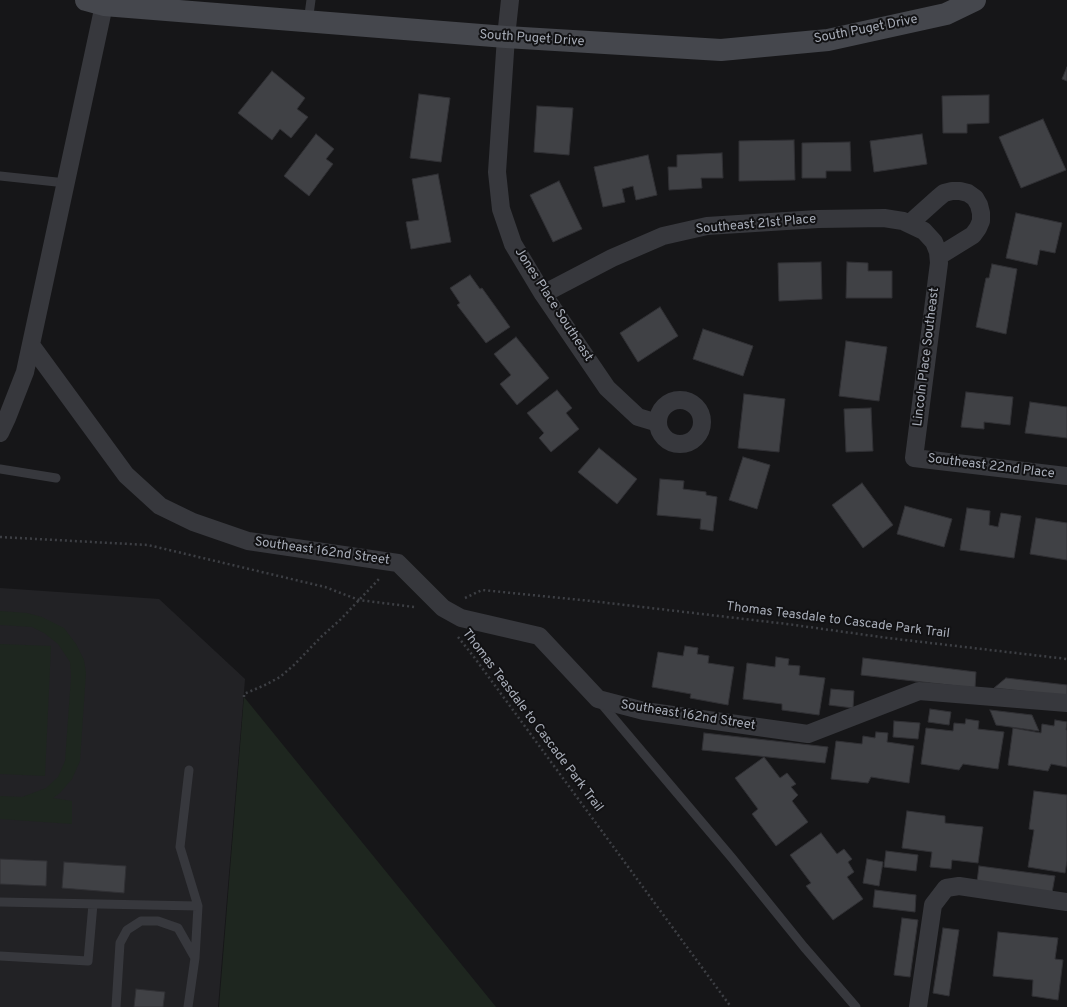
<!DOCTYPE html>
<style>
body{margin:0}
canvas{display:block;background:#161618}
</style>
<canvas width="1067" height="1007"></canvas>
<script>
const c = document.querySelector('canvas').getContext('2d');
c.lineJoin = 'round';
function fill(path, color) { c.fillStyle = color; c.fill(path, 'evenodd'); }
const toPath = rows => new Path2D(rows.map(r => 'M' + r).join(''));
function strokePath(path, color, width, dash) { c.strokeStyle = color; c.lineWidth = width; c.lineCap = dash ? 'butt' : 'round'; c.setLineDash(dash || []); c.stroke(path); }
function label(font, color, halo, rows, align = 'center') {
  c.font = font + ' Overpass,sans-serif'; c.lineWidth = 4; c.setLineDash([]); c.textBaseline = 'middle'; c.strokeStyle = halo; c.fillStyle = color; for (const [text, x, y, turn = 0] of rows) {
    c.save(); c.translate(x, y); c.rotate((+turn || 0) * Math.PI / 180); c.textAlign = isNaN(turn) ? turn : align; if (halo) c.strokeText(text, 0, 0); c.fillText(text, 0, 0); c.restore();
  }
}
const built = toPath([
 [0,588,159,599,245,679,218,1007,0,1007]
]);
const green = toPath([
 [0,611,27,613,42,617,64,628,76,644,84,660,86,673,80,761,72,779,60,793,53,798,72,801,72,824,0,819,0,796,22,797,46,788,58,777,65,761,71,677,70,662,58,644,44,633,32,627,0,625],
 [0,644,51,646,45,776,0,774],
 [244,697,496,1007,219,1007]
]);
const building = toPath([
 [1067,67,1067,81,1062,79,1067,67],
 [272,71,305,98,297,109,308,117,291,138,280,129,272,140,238,113,272,71],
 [419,94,450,98,441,162,410,158,419,94],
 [989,95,989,123,967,124,967,133,943,133,942,96,989,95],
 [537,106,573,108,569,155,534,152,537,106],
 [1043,119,1066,170,1021,188,999,137,1043,119],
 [316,134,334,149,326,159,333,164,309,196,284,176,316,134],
 [922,134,927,164,874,172,870,141,922,134],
 [794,140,795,180,739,181,739,141,794,140],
 [850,142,851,171,826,171,826,178,802,178,802,143,850,142],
 [722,153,723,178,701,178,702,188,669,190,668,167,677,167,677,155,722,153],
 [648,155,657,195,636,200,633,186,622,189,625,202,603,207,594,167,648,155],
 [438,174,451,242,411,249,406,222,419,220,412,179,438,174],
 [559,181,582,229,553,242,530,195,559,181],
 [1016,213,1062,223,1055,253,1040,250,1037,265,1006,258,1016,213],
 [821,262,822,299,779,301,778,263,821,262],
 [847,262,868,263,868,271,892,271,892,298,846,298,847,262],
 [992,264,1017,269,1006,334,976,327,986,278,989,278,992,264],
 [470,275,480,289,482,288,510,327,486,343,457,305,460,303,450,288,470,275],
 [660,307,678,336,638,362,620,333,660,307],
 [703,329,753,346,743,376,693,359,703,329],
 [516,337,549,378,517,405,500,384,511,375,494,354,516,337],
 [846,341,887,347,879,401,839,396,846,341],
 [557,390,572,408,566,413,579,429,551,452,539,438,544,433,527,413,557,390],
 [966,392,1013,397,1010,425,984,422,984,429,961,427,966,392],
 [744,394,785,399,779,452,738,448,744,394],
 [1030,402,1067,407,1067,438,1025,433,1030,402],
 [871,408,873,451,846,452,844,409,871,408],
 [599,448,637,479,617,504,578,472,599,448],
 [743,457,770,465,757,509,729,500,743,457],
 [660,479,684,481,683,489,706,492,706,495,717,497,713,531,700,529,701,519,657,515,660,479],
 [862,483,893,525,863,548,832,505,862,483],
 [905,506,952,519,944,547,897,534,905,506],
 [967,508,990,511,989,525,998,527,1001,513,1021,516,1014,558,960,550,967,508],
 [1036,518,1067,523,1067,560,1030,554,1036,518],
 [685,646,698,648,697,654,709,656,708,663,734,667,728,705,690,698,691,694,652,687,658,652,683,656,685,646],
 [776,657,789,659,788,665,800,666,799,675,825,678,819,715,782,710,782,704,743,699,747,663,775,667,776,657],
 [863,658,976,672,975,688,861,675,863,658],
 [1006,678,1067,685,1067,696,994,688,1006,678],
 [831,689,854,691,853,708,829,705,831,689],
 [930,709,951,712,949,725,928,722,930,709],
 [990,710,1032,715,1039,731,996,725,990,710],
 [966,719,979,721,978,729,1004,732,998,769,963,764,959,770,921,764,926,728,953,731,954,723,965,724,966,719],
 [1055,720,1067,722,1066,730,1067,730,1067,767,1051,764,1048,771,1008,765,1013,728,1041,733,1042,724,1054,726,1055,720],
 [894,721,920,723,918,739,893,737,894,721],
 [876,732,888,733,887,742,914,746,909,783,871,777,868,783,831,779,836,741,862,744,863,736,875,738,876,732],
 [704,733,828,747,825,763,702,750,704,733],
 [764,757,780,778,787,773,796,784,791,787,798,795,792,801,808,822,776,846,752,814,758,809,735,778,764,757],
 [1034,791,1067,795,1067,861,1065,873,1028,867,1034,830,1029,829,1034,791],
 [907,811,945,816,945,823,983,827,978,863,952,860,951,869,930,867,932,852,902,848,907,811],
 [821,833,837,854,844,849,852,859,848,862,854,872,847,877,863,899,833,920,806,886,811,883,790,855,821,833],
 [886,851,918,855,916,871,884,867,886,851],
 [0,859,47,861,46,886,0,884,0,859],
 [867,859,883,862,879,886,863,883,867,859],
 [64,862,126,866,124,893,62,888,64,862],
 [979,866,1055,876,1052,893,977,882,979,866],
 [875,890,916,895,915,912,873,907,875,890],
 [902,918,918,920,910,977,894,975,902,918],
 [943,928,959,930,949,996,933,993,943,928],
 [998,932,1058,938,1055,959,1063,960,1058,1000,1032,996,1033,980,993,976,998,932],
 [136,989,165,992,163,1007,134,1007,136,989]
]);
const path = toPath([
 [0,537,148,545,325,587,359,600,414,607],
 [465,598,482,590,591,601,787,624,888,638,1067,659],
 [458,637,474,657,731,1007],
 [244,697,244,694,265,685,280,677,294,665,321,637,341,619,379,579]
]);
const lane = toPath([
 [308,22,311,0],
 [0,176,66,183],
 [0,469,56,478],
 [600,702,732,858,804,947,856,1007],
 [189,770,180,847,198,906],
 [0,902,198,906,195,958],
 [0,956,88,961,93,904],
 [116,1007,120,943,127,930,141,921,158,921,178,928,195,958,188,1007]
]);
const street = toPath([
 [510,0,506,37,497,172,501,209,513,244,543,294,607,388,638,417,658,423],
 [909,224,938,198,944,193,952,191,960,191,968,193,975,198,979,205,981,213,981,221,978,228,973,235,939,256],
 [543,294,612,258,663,236,707,226,818,219,884,218,903,221,924,231,934,242,938,252,939,263,914,458,1067,476],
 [31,345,126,475,160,506,193,522,248,541,398,563,443,608,461,618,539,636,598,699,644,711,808,734,919,691,1067,703],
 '658 422a22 22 0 1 1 44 0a22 22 0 1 1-44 0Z',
 [0,433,7,418,25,372,104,5],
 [918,1007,933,905,946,888,959,886,1067,902]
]);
const secondary = toPath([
 [86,0,104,5,392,28,506,37,721,50,828,40,946,14,975,0]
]);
const streetNames = [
 ["South Puget Drive",866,30,-11],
 ["South Puget Drive",532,39,4],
 ["Southeast 21st Place",756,225,-5],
 ["Jones Place Southeast",553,305,57],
 ["Lincoln Place Southeast",927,357,-83],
 ["Southeast 22nd Place",991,467,7],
 ["Southeast 162nd Street",322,552,8],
 ["Thomas Teasdale to Cascade Park Trail",838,621,7],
 ["Southeast 162nd Street",688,716,9],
 ["Thomas Teasdale to Cascade Park Trail",532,721,53]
];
fill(built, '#222225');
fill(green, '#1e261f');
fill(building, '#404145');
strokePath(building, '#303034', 1);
strokePath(path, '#3d3f44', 2.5, [2, 3]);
strokePath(lane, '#37383d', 9);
strokePath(street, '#37383d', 18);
strokePath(secondary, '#45474d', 22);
label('13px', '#a8adb8', '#111113', streetNames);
</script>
